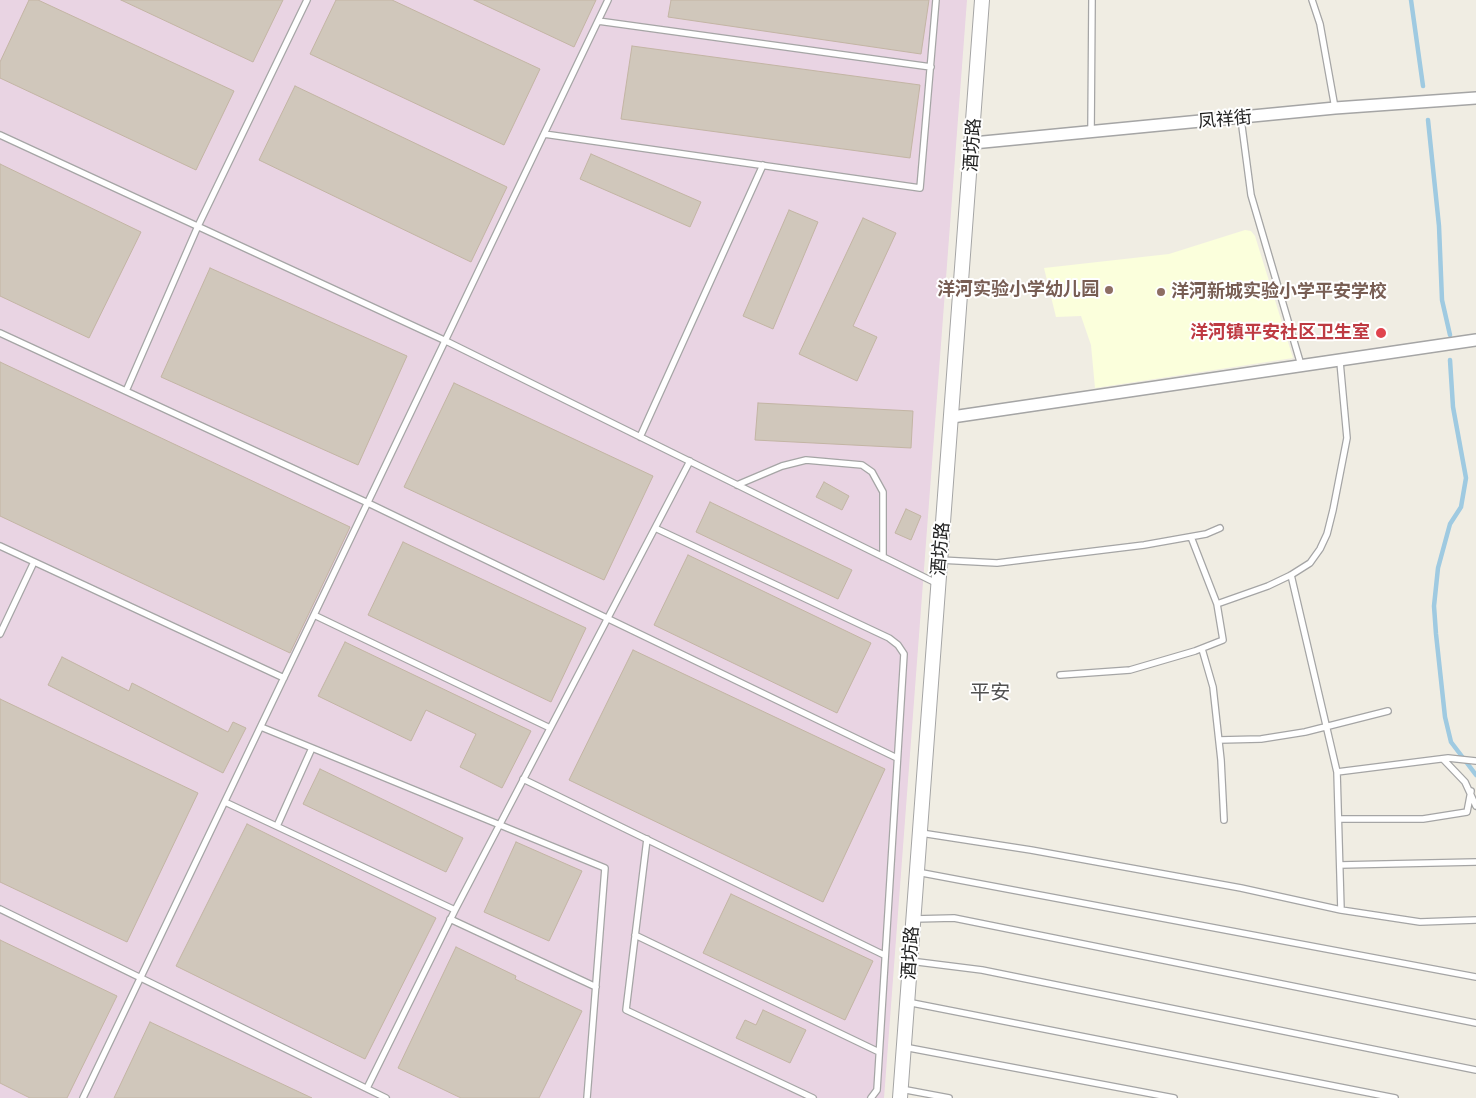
<!DOCTYPE html>
<meta charset="utf-8">
<style>
body{margin:0}
canvas{display:block;background:#f0ede3}
</style>
<canvas width="1476" height="1098"></canvas>
<script>
const c = document.querySelector('canvas').getContext('2d');
c.lineJoin = 'round';
function fill(path, color) { c.fillStyle = color; c.fill(path, 'evenodd'); }
const toPath = rows => new Path2D(rows.map(r => 'M' + r).join(''));
function strokePath(path, color, width, dash) { c.strokeStyle = color; c.lineWidth = width; c.lineCap = dash ? 'butt' : 'round'; c.setLineDash(dash || []); c.stroke(path); }
function label(font, color, halo, rows, align = 'center') {
  c.font = font + ' "Noto Sans","Noto Sans SC",sans-serif'; c.lineWidth = 4; c.setLineDash([]); c.textBaseline = 'middle'; c.strokeStyle = halo; c.fillStyle = color; for (const [text, x, y, turn = 0] of rows) {
    c.save(); c.translate(x, y); c.rotate((+turn || 0) * Math.PI / 180); c.textAlign = isNaN(turn) ? turn : align; if (halo) c.strokeText(text, 0, 0); c.fillText(text, 0, 0); c.restore();
  }
}
const industrial = toPath([
 [0,0,967,0,884,1098,0,1098]
]);
const education = toPath([
 [1245,230,1251,231,1255,236,1293,358,1095,388,1091,345,1081,316,1056,317,1044,268,1169,254]
]);
const stream = toPath([
 [1411,0,1423,86],
 [1428,120,1439,226,1442,300,1450,335],
 [1450,360,1453,407,1466,478,1461,507,1450,524,1438,568,1434,606,1436,634,1445,717,1451,742,1476,775]
]);
const building = toPath([
 [29,0,38,0,234,91,196,170,0,78,0,62,29,0],
 [121,0,283,0,253,62,121,0],
 [336,0,392,0,540,69,504,145,310,54,336,0],
 [474,0,596,0,574,47,474,0],
 [671,0,929,0,921,54,668,17,671,0],
 [632,46,920,85,910,158,621,119,632,46],
 [295,86,507,187,471,262,259,160,295,86],
 [591,154,701,202,690,227,580,179,591,154],
 [0,164,141,232,89,338,0,296,0,164],
 [789,210,818,222,773,329,743,316,789,210],
 [863,218,896,233,853,326,877,337,857,381,799,354,863,218],
 [210,268,407,356,358,465,161,377,210,268],
 [0,362,350,527,290,653,0,516,0,362],
 [454,383,653,476,604,580,404,487,454,383],
 [758,403,913,411,911,448,755,440,758,403],
 [824,482,849,496,842,510,816,497,824,482],
 [710,502,852,570,838,599,696,532,710,502],
 [906,509,921,516,911,540,895,533,906,509],
 [403,542,586,628,551,702,368,615,403,542],
 [688,555,871,643,837,713,654,625,688,555],
 [345,642,531,731,502,788,460,767,476,734,426,710,411,741,318,696,345,642],
 [633,650,885,769,823,902,569,780,633,650],
 [62,657,129,691,132,683,228,732,233,722,246,728,223,773,48,685,62,657],
 [0,699,198,793,127,942,0,882,0,699],
 [320,769,463,838,446,872,303,804,320,769],
 [247,824,436,918,365,1059,176,966,247,824],
 [516,842,582,871,549,941,484,912,516,842],
 [731,894,873,961,845,1020,703,953,731,894],
 [0,940,117,996,67,1098,30,1098,0,1083,0,940],
 [456,947,516,976,515,979,582,1011,539,1098,461,1098,398,1068,456,947],
 [763,1010,806,1030,790,1063,736,1038,745,1020,756,1025,763,1010],
 [150,1022,312,1098,114,1098,150,1022]
]);
const service = toPath([
 [1312,0,1320,24,1335,108],
 [598,21,931,67],
 [1241,119,1251,195,1301,365],
 [1091,132,1092,0],
 [544,134,920,188,936,0],
 [0,135,446,341,938,584],
 [0,333,368,503,897,758],
 [126,391,198,226,307,0],
 [640,437,763,165],
 [737,485,782,466,806,460,862,465,872,472,883,492,883,557],
 [655,528,889,638,898,645,904,654,877,1090,871,1098],
 [0,546,284,678],
 [940,560,997,563,1144,545,1206,534,1220,528],
 [1291,575,1337,772,1341,910],
 [1217,604,1268,586,1291,575,1310,563,1320,549,1327,534,1333,510,1347,438,1340,362],
 [314,615,550,728],
 [0,634,34,562],
 [1202,649,1213,687,1221,760,1224,820],
 [1060,675,1130,670,1195,651,1223,640,1217,604,1191,537],
 [261,727,605,868,587,1098],
 [1219,740,1261,739,1305,732,1388,711],
 [1443,759,1465,782,1476,806],
 [1337,772,1448,758,1476,761],
 [523,779,884,955],
 [225,802,455,910],
 [1339,819,1423,819,1467,812,1471,791],
 [277,826,312,748],
 [921,833,1031,850,1241,888,1341,910,1420,922,1476,920],
 [647,839,626,1010,813,1098],
 [1340,865,1476,862],
 [917,872,1476,977],
 [0,909,386,1098],
 [450,919,596,987],
 [914,919,954,918,1476,1023],
 [635,935,879,1052],
 [910,961,982,970,1476,1070],
 [907,1002,1395,1098],
 [904,1047,1174,1098],
 [367,1088,455,910,690,461],
 [901,1089,949,1098],
 [83,1098,608,0]
]);
const minor = toPath([
 [973,143,1335,108,1476,98],
 [952,417,1476,340]
]);
const tertiary = toPath([
 [900,1098,982,0]
]);
const markers = [
 [1109,290,5,"#8d6e63"],
 [1161,292,5,"#8d6e63"],
 [1381,333,6,"#e0444e"]
];
const streetNames = [
 ["凤祥街",1225,120,-5],
 ["酒坊路",973,145,-86],
 ["酒坊路",941,549,-85],
 ["酒坊路",911,953,-86]
];
const educationNames = [
 ["洋河实验小学幼儿园",1099,290],
 ["洋河新城实验小学平安学校",1171,292,"left"]
];
const healthNames = [
 ["洋河镇平安社区卫生室",1370,333]
];
const quarterNames = [
 ["平安",990,693]
];
fill(industrial, '#e9d4e3');
fill(education, '#fbffdc');
strokePath(stream, '#9fcae1', 4.5);
fill(building, '#d0c7bb');
strokePath(building, '#c3b5a4', 1);
strokePath(service, '#a5a5a5', 8);
strokePath(minor, '#a5a5a5', 14);
strokePath(tertiary, '#a5a5a5', 16);
strokePath(service, '#fff', 5.5);
strokePath(minor, '#fff', 11);
strokePath(tertiary, '#fff', 14);
for (const [x, y, r, color] of markers) { const dot = new Path2D(); dot.arc(x, y, r, 0, 2 * Math.PI); c.fillStyle = color; c.fill(dot); strokePath(dot, '#fff', 2); }
label('18px', '#1e1e1e', '#fff', streetNames);
label('bold 18px', '#785e54', '#fff', educationNames, 'right');
label('bold 18px', '#be3a42', '#fff', healthNames, 'right');
label('20px', '#515151', '#fff', quarterNames);
</script>
